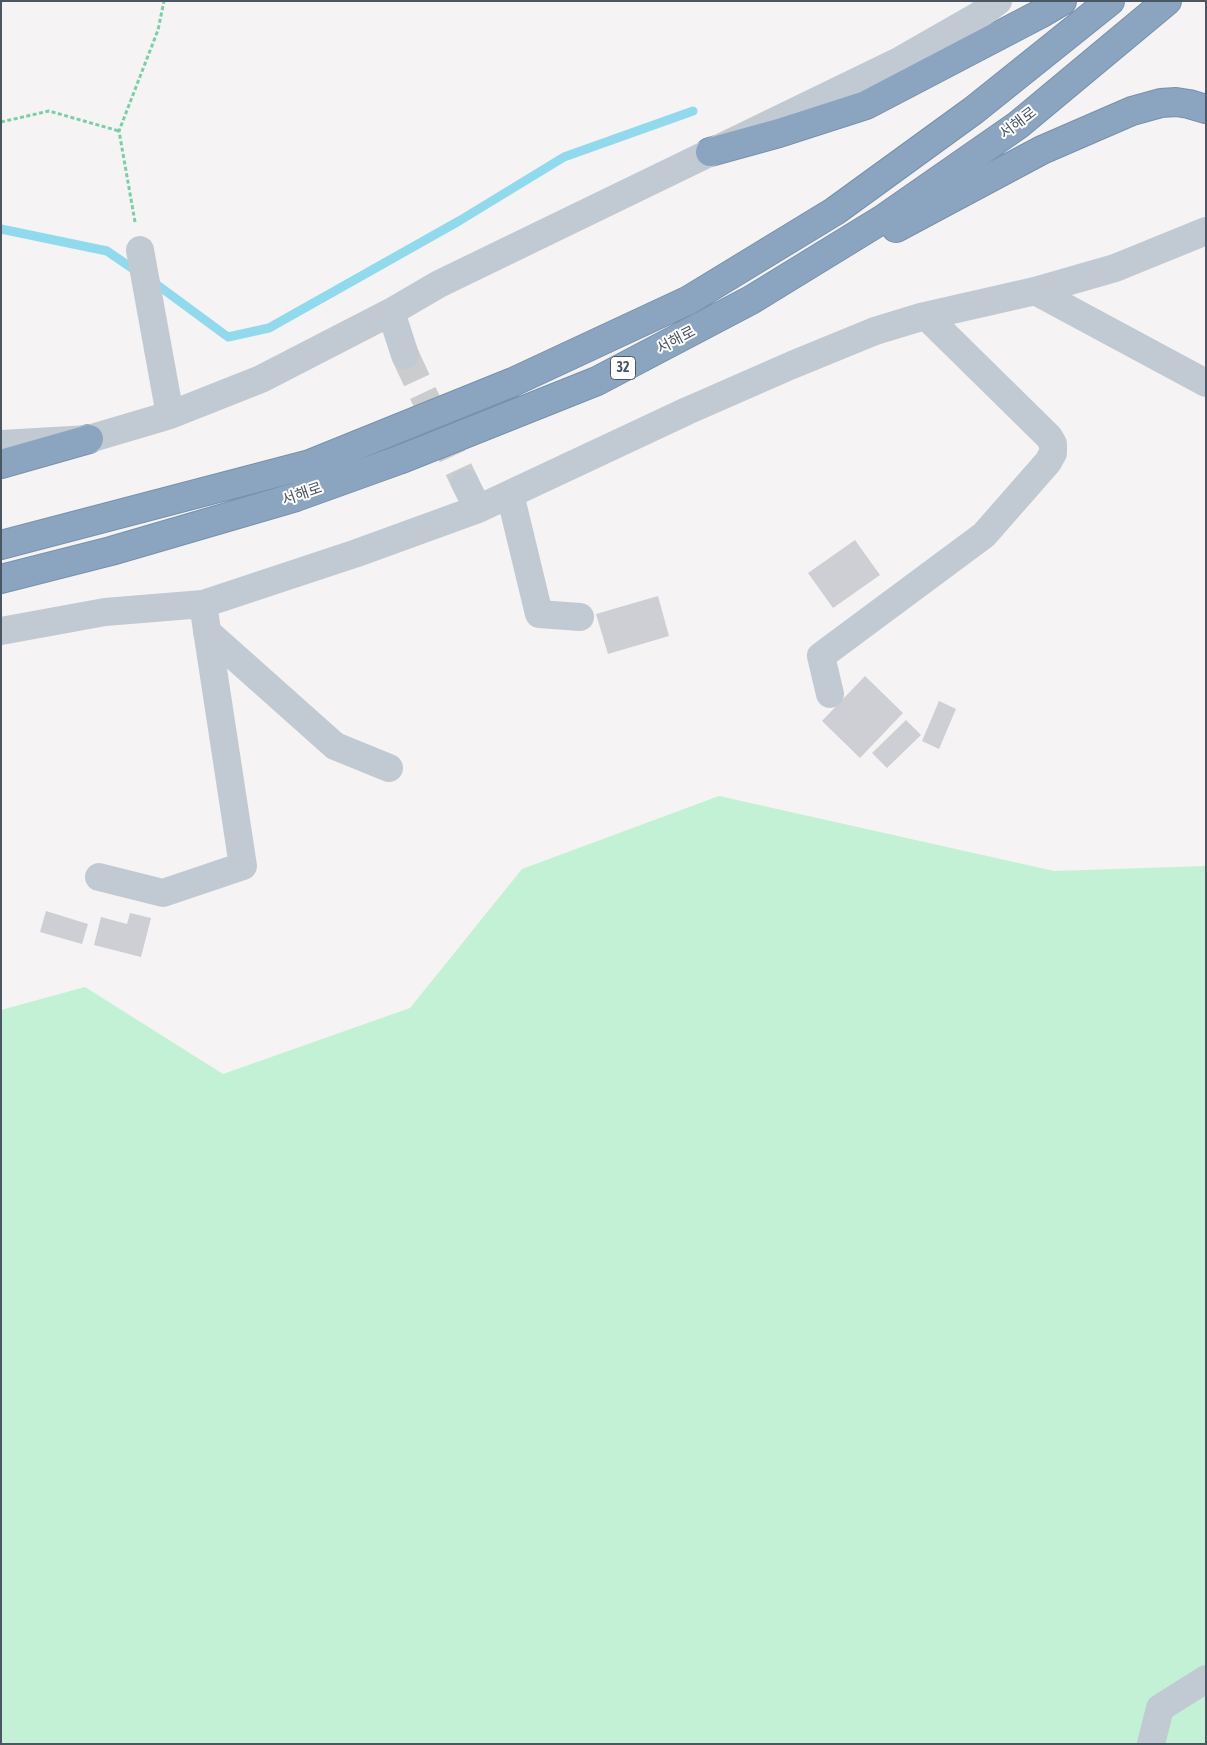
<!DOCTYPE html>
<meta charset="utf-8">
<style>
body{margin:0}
#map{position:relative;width:1207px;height:1745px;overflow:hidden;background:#f5f3f3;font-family:"Asap Condensed",sans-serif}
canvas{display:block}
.frame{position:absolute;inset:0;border:2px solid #4a5661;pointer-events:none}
</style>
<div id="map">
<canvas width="1207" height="1745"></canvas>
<div class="frame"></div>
</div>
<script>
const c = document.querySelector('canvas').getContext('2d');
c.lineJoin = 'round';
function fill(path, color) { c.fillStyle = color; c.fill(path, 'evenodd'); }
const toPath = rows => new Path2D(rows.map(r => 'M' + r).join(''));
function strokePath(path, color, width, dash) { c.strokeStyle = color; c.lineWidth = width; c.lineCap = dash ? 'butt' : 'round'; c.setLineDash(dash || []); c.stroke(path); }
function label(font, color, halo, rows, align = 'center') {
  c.font = font + ' "Asap Condensed","Noto Sans KR",sans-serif'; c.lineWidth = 4; c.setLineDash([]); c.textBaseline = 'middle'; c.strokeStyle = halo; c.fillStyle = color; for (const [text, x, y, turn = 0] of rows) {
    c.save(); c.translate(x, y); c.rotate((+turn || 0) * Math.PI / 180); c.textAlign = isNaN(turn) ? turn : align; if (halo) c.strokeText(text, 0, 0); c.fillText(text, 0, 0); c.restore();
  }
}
const green = toPath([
 [719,796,1054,871,1206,866,1206,1744,1,1744,1,1010,85,987,223,1074,410,1008,522,869]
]);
const stream = toPath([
 [1,229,107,251,139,273],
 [152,281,228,337,269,328,459,221,564,157,693,111]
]);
const building = toPath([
 [855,540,880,575,833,608,808,573],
 [658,596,669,636,608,654,596,614],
 [865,676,903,713,860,758,822,721],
 [939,701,956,709,939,749,922,741],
 [906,720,921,735,887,768,872,753],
 [46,911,88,924,82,944,40,932],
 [130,913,151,918,141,957,94,945,101,917,127,924]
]);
const minorTunnel = toPath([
 [405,355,465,483]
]);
const path = toPath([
 [1,122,49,111,119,131],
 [135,222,119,131,158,30,164,1]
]);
const minor = toPath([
 [140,250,170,415],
 [1035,291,1206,383],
 [391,312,405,355],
 [1,444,89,439,170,415,261,379,391,312,439,284,901,60,978,16,998,1],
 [465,483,478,509],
 [510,494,539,614,580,617],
 [1,631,105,612,203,604,357,553,478,509,687,411,792,365,875,331,921,317,1035,291,1115,268,1206,231],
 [207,632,335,746,389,768],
 [830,694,821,656,984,535,1048,462,1053,453,1053,444,1049,437,926,316],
 [99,877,163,893,243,866,203,604],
 [1151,1744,1160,1708,1206,1679]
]);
const highway = toPath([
 [710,152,779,133,866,105,1040,14,1062,1],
 [896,228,1042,150,1132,111,1161,103,1176,102,1189,104,1206,109],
 [1,464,89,439],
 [1,545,310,464,513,382,689,300,835,211,974,110,1110,1],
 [1,579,111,551,296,497,399,460,597,381,751,300,883,219,1018,125,1167,1]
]);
const shields = [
 [623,368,25]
];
const shieldNames = [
 ["32",623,368]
];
const streetNames = [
 ["서해로",1018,123,-37],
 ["서해로",676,340,-28],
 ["서해로",302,494,-19]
];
fill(green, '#c3f1d5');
strokePath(stream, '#90daee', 9);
fill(building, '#cdcfd5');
strokePath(minorTunnel, '#caccce', 28, [28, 14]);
strokePath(highway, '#7690ad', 30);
strokePath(path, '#7ad0a6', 3, [4, 2.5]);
strokePath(minor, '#c1cad2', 28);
strokePath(highway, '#8ba5c1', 28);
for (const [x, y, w] of shields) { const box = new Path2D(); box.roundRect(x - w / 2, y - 11.5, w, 23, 4); c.fillStyle = '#fff'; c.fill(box); strokePath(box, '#4a5661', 1); }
label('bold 14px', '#4a5661', null, shieldNames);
label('15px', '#4a5661', '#fff', streetNames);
</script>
